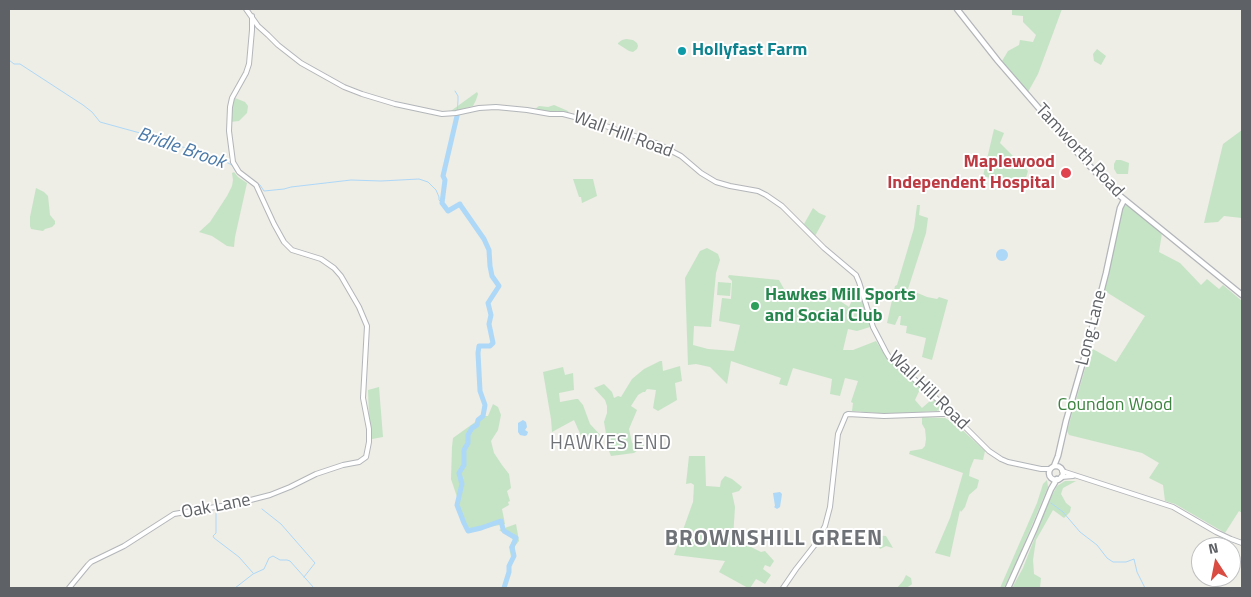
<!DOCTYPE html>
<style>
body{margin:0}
#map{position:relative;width:1251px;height:597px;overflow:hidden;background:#eeede6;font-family:"Titillium Web",sans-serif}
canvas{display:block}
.frame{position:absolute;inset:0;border:10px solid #5e6165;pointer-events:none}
.north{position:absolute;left:1191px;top:537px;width:50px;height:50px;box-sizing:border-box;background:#fff;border:1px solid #bfc0c1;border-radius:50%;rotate:349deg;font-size:14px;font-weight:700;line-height:20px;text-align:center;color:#5e6165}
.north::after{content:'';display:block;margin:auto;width:18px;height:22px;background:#da4b41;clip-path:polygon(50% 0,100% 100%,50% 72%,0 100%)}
</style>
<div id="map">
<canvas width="1251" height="597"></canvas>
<div class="frame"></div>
<div class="north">N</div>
</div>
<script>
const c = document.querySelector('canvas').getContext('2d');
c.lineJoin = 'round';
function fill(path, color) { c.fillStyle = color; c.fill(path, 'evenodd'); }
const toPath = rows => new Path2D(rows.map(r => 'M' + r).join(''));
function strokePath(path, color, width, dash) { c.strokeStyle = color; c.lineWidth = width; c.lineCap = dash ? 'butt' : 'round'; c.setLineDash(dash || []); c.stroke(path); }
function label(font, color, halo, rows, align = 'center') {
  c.font = font + ' "Titillium Web",sans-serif'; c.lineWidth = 4; c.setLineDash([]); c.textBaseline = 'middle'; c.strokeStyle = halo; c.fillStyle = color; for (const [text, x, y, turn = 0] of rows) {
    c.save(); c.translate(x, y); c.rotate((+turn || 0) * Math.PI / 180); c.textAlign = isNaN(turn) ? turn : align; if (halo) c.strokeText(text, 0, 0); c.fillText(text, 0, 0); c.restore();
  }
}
const green = toPath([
 [1012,9,1062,9,1038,74,1028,92,1002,61,1008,51,1019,45,1020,40,1033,42,1036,35,1023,22,1023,16,1012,15],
 [626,39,633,40,637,43,638,46,637,49,633,52,629,51,618,44,618,43,622,40],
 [1097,49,1106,56,1101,65,1094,61,1093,54],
 [477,92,478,94,476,100,473,106,448,113],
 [235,98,245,102,248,106,247,113,239,121,230,122,232,104],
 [554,105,568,111,569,114,557,111,550,112,541,111,535,109,539,106,548,107],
 [994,129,1004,133,1000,143,1028,171,1024,184,1011,183,983,176],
 [1242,130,1242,218,1224,216,1218,222,1204,223,1223,144],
 [1116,160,1121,160,1129,163,1128,174,1117,174,1114,169,1114,164],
 [234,172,238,177,247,183,235,237,234,247,227,246,212,236,199,232,210,222,227,196,232,186,233,180,232,173],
 [573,179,593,179,597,196,582,203,581,197,579,197],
 [36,188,44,192,48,196,50,215,55,221,55,224,52,227,45,229,43,231,31,229,30,226,30,217],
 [917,205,920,205,919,215,928,218,926,233,908,289,927,297,937,299,939,297,948,300,932,360,922,357,926,338,906,333,907,326,900,325,901,316,899,316,895,325,887,323,895,286,897,285,914,228],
 [1125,205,1129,206,1162,233,1159,252,1180,263,1201,285,1207,279,1219,289,1223,285,1242,301,1242,513,1239,511,1225,533,1175,504,1165,501,1163,485,1149,478,1159,463,1142,453,1069,435,1067,431,1091,348,1116,362,1145,316,1103,290,1122,207],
 [813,208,819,213,826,216,815,236,804,224],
 [707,248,718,254,720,260,716,273,711,327,694,326,693,345,708,349,734,351,740,325,719,321,722,298,731,299,732,281,728,277,729,275,779,280,784,289,813,296,814,293,840,301,849,307,858,286,870,327,857,331,848,329,843,350,853,350,876,341,887,358,921,387,915,400,922,408,930,401,932,402,934,400,942,408,939,411,938,410,937,411,890,414,852,411,853,403,851,402,858,381,845,378,840,396,830,394,832,379,793,368,787,386,779,384,781,378,731,361,727,384,710,367,696,364,688,365,685,278,700,251],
 [718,282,731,283,730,296,717,295],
 [660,361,662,361,663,371,680,366,682,381,675,383,677,400,658,411,653,408,656,390,647,389,645,392,643,392,638,395,631,406,637,410,629,429,632,443,645,445,634,453,611,456,609,451,604,422,607,413,607,406,605,400,594,388,604,384,612,392,614,398,618,396,621,397,632,379,644,369],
 [563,367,565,375,573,373,574,390,559,393,560,402,576,399,578,399,583,405,590,424,603,438,591,442,589,436,582,438,574,420,552,432,551,419,543,372],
 [379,387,383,437,372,439,369,417,368,390],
 [493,404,498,407,501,415,498,430,491,441,494,453,502,465,509,474,511,488,507,491,510,501,508,502,509,505,502,509,505,524,468,531,459,511,458,500,451,479,452,447,453,438,478,420,483,416,488,416],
 [922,417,945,418,956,424,985,451,983,460,974,459,970,469,969,476,979,480,977,488,969,495,965,507,961,512,960,510,950,557,935,553,950,518,963,473,909,454,910,451,922,449,925,446,926,439,925,429,922,424],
 [689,456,705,456,706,486,720,487,721,481,725,476,732,479,742,487,739,491,732,493,735,507,733,538,761,552,765,551,774,561,770,567,765,565,763,569,771,575,765,584,756,579,750,588,748,588,719,572,725,561,674,555,693,502,694,485,691,483,686,484],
 [1047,480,1048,487,1019,556,1004,588,1000,588,1037,503,1043,484],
 [1065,481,1076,481,1063,488,1061,494,1066,503,1071,507,1070,512,1064,518,1053,510,1036,540,1033,560,1034,574,1041,578,1040,588,1012,588,1023,568,1049,501,1057,486],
 [516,524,519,541,515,546,514,558,511,557,509,547,513,540,512,538,499,530],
 [873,535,886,536,893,548,886,546,880,549,878,545,873,545,871,542,870,538],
 [906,575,911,578,912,584,911,585,906,588,897,588,903,581]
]);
const water = toPath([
 '996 255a6 6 0 1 1 12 0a6 6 0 1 1-12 0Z',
 [523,420,526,422,527,427,525,430,528,432,527,435,525,436,520,435,518,432,518,423],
 [780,492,782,494,780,507,777,509,774,507,775,506,773,493]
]);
const stream = toPath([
 [9,60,14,64,20,64,83,105,92,112,100,122,140,133,163,141,216,157,232,165,236,172,244,179,248,181],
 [455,91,458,96,458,100,457,116],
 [251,180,260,185,264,191,284,189,291,187,351,180,381,181,419,179,428,182,436,190,439,197,439,200,442,203],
 [1051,503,1063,512,1080,532,1097,545,1107,558,1113,562,1126,562,1134,559,1137,572,1145,588],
 [262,509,281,524,315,563,304,577],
 [216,511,216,533,213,536,214,538,239,557,253,573],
 [235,588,253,574,264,569,269,558,273,556,280,560,287,560,290,561,314,588]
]);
const river = toPath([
 [457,116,443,176,445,180,442,203,448,211,460,204],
 [461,206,484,239,489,250,490,266,492,276,499,286,488,303,491,315,489,324,493,343,490,346,479,346,478,353,480,391,485,405,483,416,478,420,477,425,472,428,468,435,468,443,464,450,464,465,459,473,462,484,457,505,464,523,468,531,481,528,501,521,503,529,504,531,516,538,512,547,514,556,509,566,509,572,504,588]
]);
const tertiary = toPath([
 [246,9,258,26,268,35,278,45,301,63,344,87,362,94,395,104,442,114,456,113,479,108,496,107,527,110,550,114,563,114,594,122,658,144,681,156,701,173,716,182,730,186,758,191,766,195,782,206,824,248,856,275,859,282,873,327,886,352,889,357,945,406,947,414],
 [1062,471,1173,507,1216,532,1231,539,1242,543],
 [1061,477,1073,476],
 [69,588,88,565,91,562,124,546,174,514,239,503,270,495,290,487,316,474,343,465,359,462,366,457,369,442,369,429,363,398,367,326,359,307,341,276,334,268,321,259,292,250,284,242,274,224,256,185,239,172,233,162,229,131,230,107,232,98,246,73,249,64,252,30,252,16],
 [783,588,796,569,814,546,825,526,830,507,838,434,846,415,848,414,884,416,941,414,947,414,959,421,989,451,1001,459,1008,462,1041,469,1050,469]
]);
const secondary = toPath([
 [957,9,998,61,1082,158,1105,182,1119,195,1242,295],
 [1054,466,1058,456,1066,421,1085,355,1106,273,1120,208,1124,200],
 '1049 473a7 7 0 1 1 14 0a7 7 0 1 1-14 0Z',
 [1008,588,1035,528,1051,489,1057,479]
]);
const markers = [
 [682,51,5,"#0f9aa8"],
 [1066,173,6,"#e0444e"],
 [755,306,5,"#2e9e5b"]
];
const cultureNames = [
 ["Hollyfast Farm",692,51]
];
const streetNames = [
 ["Wall Hill Road",623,135,20],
 ["Tamworth Road",1079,151,47],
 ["Long Lane",1092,328,-76],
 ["Wall Hill Road",928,391,44],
 ["Oak Lane",216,507,-11]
];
const healthNames = [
 ["Maplewood",1055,163],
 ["Independent Hospital",1055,184]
];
const leisureNames = [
 ["Hawkes Mill Sports",765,296],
 ["and Social Club",765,317]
];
const parkNames = [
 ["Coundon Wood",1115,406]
];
const waterNames = [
 ["Bridle Brook",181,149,19]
];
const neighbourhoodNames = [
 ["HAWKES END",611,444]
];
const districtNames = [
 ["BROWNSHILL GREEN",774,540]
];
fill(green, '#c5e4c5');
fill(water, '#add8f7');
strokePath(stream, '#add8f7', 1);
strokePath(river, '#add8f7', 5);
strokePath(tertiary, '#b3b6b9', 6);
strokePath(secondary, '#b2b5b9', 7);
strokePath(tertiary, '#fff', 4);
strokePath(secondary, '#fff', 4.5);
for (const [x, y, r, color] of markers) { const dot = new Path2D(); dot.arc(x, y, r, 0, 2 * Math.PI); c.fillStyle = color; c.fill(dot); strokePath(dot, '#fff', 2); }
label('bold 18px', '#0d838f', '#fff', cultureNames, 'left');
label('18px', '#5e6165', '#fff', streetNames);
label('bold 18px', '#be3a42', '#fff', healthNames, 'right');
label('bold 18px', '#27864d', '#fff', leisureNames, 'left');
label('18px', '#3e8440', '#fff', parkNames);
label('italic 19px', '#4b79a8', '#fff', waterNames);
c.letterSpacing = '1px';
label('19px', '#6f7377', '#fff', neighbourhoodNames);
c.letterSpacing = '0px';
c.letterSpacing = '1px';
label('bold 22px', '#6f7377', '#fff', districtNames);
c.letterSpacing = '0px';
</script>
